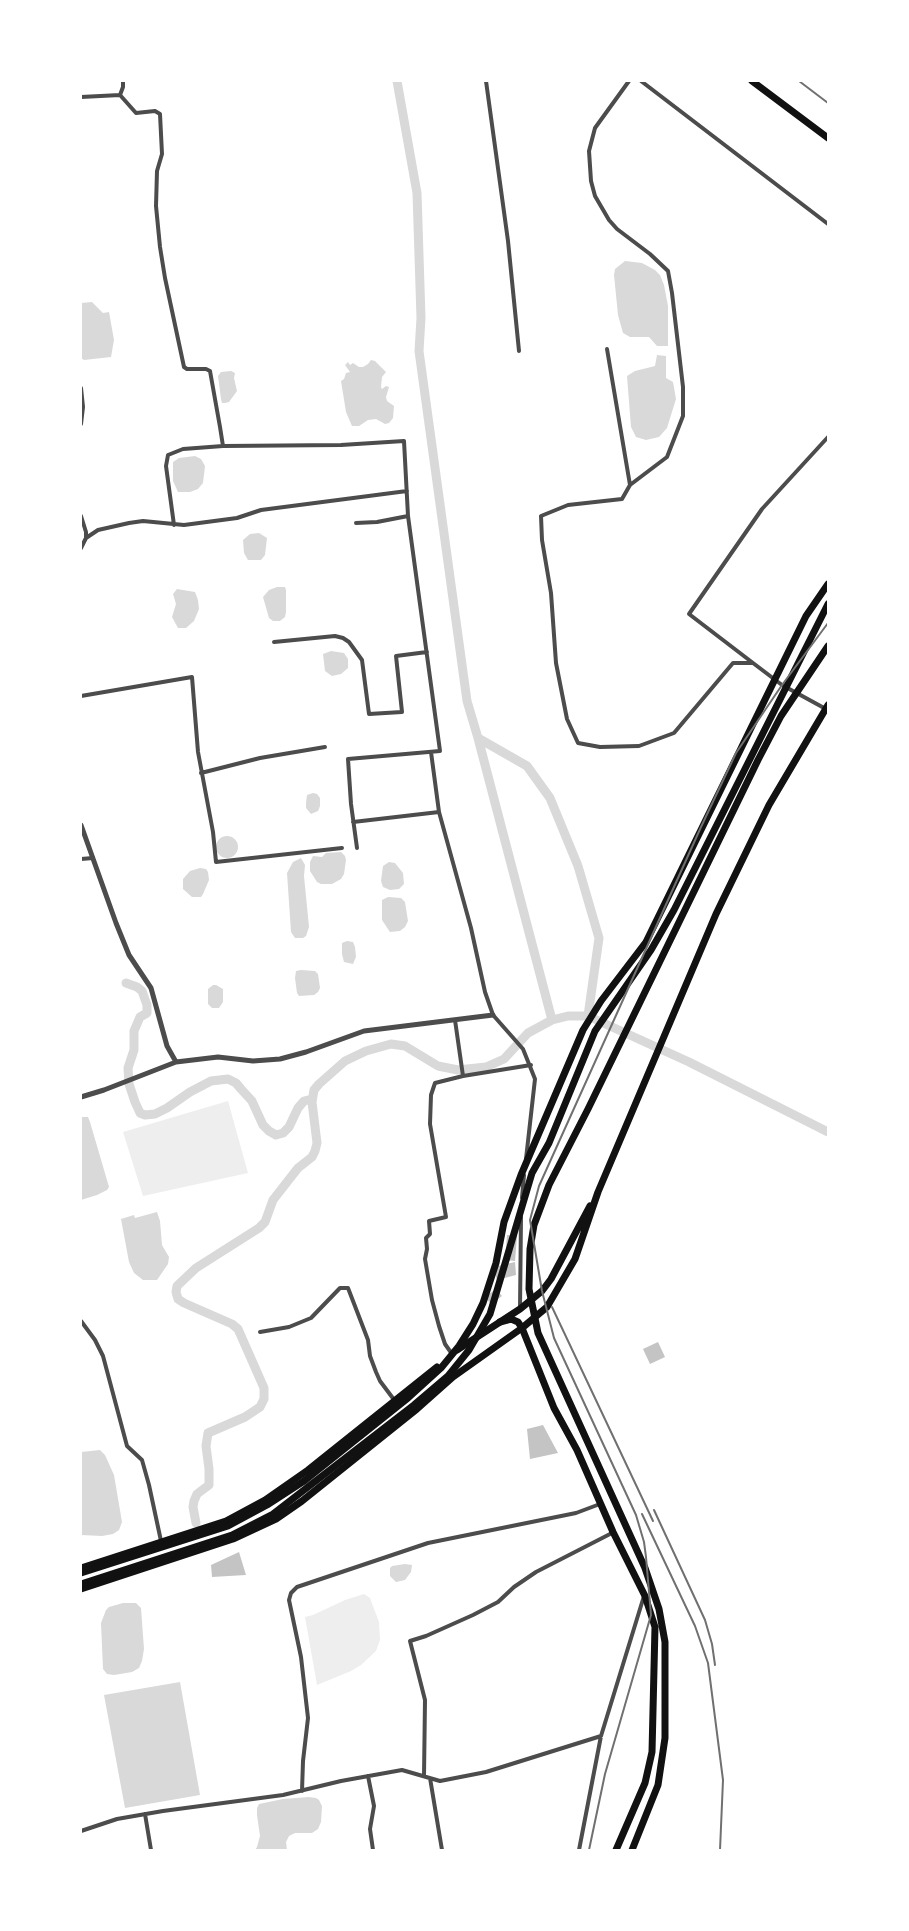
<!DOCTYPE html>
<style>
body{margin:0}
#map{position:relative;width:909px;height:1931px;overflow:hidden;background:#fff;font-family:"PT Sans",sans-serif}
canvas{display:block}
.frame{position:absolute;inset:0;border:82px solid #fff;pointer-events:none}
</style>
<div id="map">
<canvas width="909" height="1931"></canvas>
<div class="frame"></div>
</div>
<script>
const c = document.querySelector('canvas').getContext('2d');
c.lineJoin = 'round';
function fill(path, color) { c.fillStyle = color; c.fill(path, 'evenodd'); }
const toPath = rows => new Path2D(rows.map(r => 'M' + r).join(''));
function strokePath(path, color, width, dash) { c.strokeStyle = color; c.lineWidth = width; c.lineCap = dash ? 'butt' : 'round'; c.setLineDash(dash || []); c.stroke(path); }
const green = toPath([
 [228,1101,248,1173,143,1196,123,1132],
 [364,1594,370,1598,379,1622,380,1640,376,1651,361,1665,351,1671,317,1685,305,1617,313,1615,345,1600]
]);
const water = toPath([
 [625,261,642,263,655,270,660,275,664,285,668,306,668,346,657,346,649,337,630,337,623,333,618,315,614,275,615,269],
 [92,302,103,313,109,312,114,340,111,357,84,360,81,358,81,303],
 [657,355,666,356,666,378,673,382,676,399,667,428,659,437,646,440,636,437,631,427,627,376,635,371,655,366],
 [371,360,375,361,386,372,382,377,381,387,382,389,386,386,389,387,386,397,387,401,394,406,393,418,389,423,385,424,376,419,368,420,359,426,352,426,346,412,341,381,344,379,346,373,350,372,345,365,348,362,350,365,353,363,359,367,363,367,368,364],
 [231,371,235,373,234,378,237,391,229,402,225,403,222,403,221,399,218,376,221,372],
 [195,456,201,459,205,466,203,483,198,489,190,492,178,492,173,481,173,462,179,458],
 [259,533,267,538,265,555,261,560,248,560,244,553,243,540,250,534],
 [277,587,285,587,286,590,286,612,285,617,280,621,273,621,269,618,263,597,269,590],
 [177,589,195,592,198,600,199,609,194,621,186,628,178,628,172,617,176,604,173,594],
 [331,651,344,653,348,659,348,668,341,674,332,676,325,671,323,654],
 [313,793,317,794,320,798,320,806,318,811,311,814,306,808,306,803,307,795],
 '216 847a11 11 0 1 1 22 0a11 11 0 1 1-22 0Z',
 [341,852,345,856,346,860,344,874,341,879,332,884,321,884,317,882,310,871,310,862,313,856,322,857,326,853],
 [301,858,305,865,304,876,309,927,306,936,303,938,295,938,291,932,287,873,293,862],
 [389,862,395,863,403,873,404,884,399,889,390,890,383,887,381,881,383,866],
 [200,868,206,869,208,872,209,880,203,894,201,897,192,897,183,889,183,879,190,871],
 [388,897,401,898,405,902,408,921,405,927,400,931,390,932,382,920,382,900],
 [347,941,353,942,355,947,356,957,353,964,344,962,342,954,342,943],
 [301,970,315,971,318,974,320,988,318,992,314,995,299,996,297,993,295,978,296,971],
 [213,985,216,985,223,989,223,1002,219,1008,212,1008,208,1004,208,989],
 [81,1117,88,1117,90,1122,109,1187,107,1190,97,1195,81,1200],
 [157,1212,160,1221,162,1245,169,1257,168,1264,157,1280,143,1280,134,1273,129,1262,121,1219,134,1215,135,1218],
 [100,1450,105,1455,114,1475,122,1522,119,1530,113,1534,102,1536,81,1535,81,1452],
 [405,1564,412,1565,411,1572,405,1580,396,1582,390,1576,390,1568,392,1566],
 [123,1603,136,1603,141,1608,144,1649,142,1661,139,1668,132,1672,114,1675,107,1674,103,1669,101,1623,106,1610,109,1607],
 [180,1682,200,1795,125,1808,104,1695],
 [309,1797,316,1798,319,1800,322,1806,321,1822,318,1829,312,1833,295,1833,289,1836,286,1842,287,1850,255,1850,257,1847,260,1836,257,1815,257,1808,259,1804,283,1799]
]);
const canal = toPath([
 [397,81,417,193,421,318,419,351,467,701,478,738,527,766,550,798,578,866,599,938,588,1016],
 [478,738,552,1020],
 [126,983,137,987,142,991,147,1005,147,1013,140,1017,134,1031,134,1050,128,1068,129,1084,135,1102,140,1113,145,1115,155,1114,167,1108,190,1092,211,1081,228,1079,236,1083,241,1089,252,1101,263,1125,269,1131,276,1135,283,1133,289,1127,298,1108,304,1101,312,1099],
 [196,1523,193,1507,194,1501,197,1494,209,1485,209,1469,206,1446,208,1433,245,1417,260,1407,264,1399,264,1388,238,1329,232,1324,184,1303,178,1299,176,1292,177,1286,196,1268,259,1228,265,1222,273,1200,298,1168,312,1157,315,1151,317,1143,312,1102,314,1090,319,1084,345,1061,366,1051,391,1044,405,1046,438,1066,458,1070,486,1067,504,1059,528,1033,552,1020,568,1016,588,1016,689,1062,828,1132]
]);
const building = toPath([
 [507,1235,517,1236,515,1261,505,1260],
 [515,1262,516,1275,497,1280,493,1267],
 [496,1289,502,1296,491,1304,485,1297],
 [658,1342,665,1357,650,1364,643,1349],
 [543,1425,558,1453,530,1459,527,1429],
 [239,1552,246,1575,212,1577,211,1565]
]);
const minor = toPath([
 [486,81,508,241,519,351],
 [629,81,595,128,589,151,591,181,595,196,609,220,617,229,650,254,668,271,672,293,683,387,683,416,667,457,630,485],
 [641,81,828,224],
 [120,95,136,113,155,111,160,114,162,154,157,171,156,206,160,247,165,278,184,367,187,369,206,369,210,371,220,427,223,446,183,449,168,455,166,466,174,525],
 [120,95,123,87,123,81],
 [81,97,120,95],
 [607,349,630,485,622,499,568,505,541,516,542,540,551,593,556,663,567,719,578,743,600,747,639,746,674,733,733,663,753,663,782,685,826,709],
 [81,388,83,407,81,424],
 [223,446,341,445,404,441,408,516,440,751,348,759,351,804,357,848],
 [81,516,86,532,86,538,81,548],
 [356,523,377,522,408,516],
 [86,538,98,530,129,523,143,521,184,525,237,518,261,510,407,491],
 [274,642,335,636,343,638,349,642,362,660,369,714,402,712,396,656,427,652],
 [753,663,689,614,762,509,828,437],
 [81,696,192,677,198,752,213,832,216,862,342,848],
 [431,752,439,812,471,928,485,992,493,1015,523,1049,535,1079,526,1159],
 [201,773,260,758,325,747],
 [353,822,439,812],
 [81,859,93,858],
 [455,1020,463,1076],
 [522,1198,524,1175],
 [520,1309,521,1217],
 [81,1321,95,1340,103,1356,127,1446,142,1460,149,1485,161,1541],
 [260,1332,289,1327,311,1318,340,1288,348,1288,368,1340,370,1356,376,1372,380,1381,395,1401],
 [452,1354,445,1344,439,1326,432,1300,425,1259,427,1249,426,1238,430,1234,429,1221,446,1217,430,1124,431,1095,435,1083,463,1076,531,1065],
 [368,1776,374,1806,370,1829,373,1850],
 [424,1776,425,1700,410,1641,426,1636,473,1615,498,1602,514,1587,536,1572,612,1533],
 [430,1778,442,1850],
 [302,1791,303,1761,308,1718,301,1657,289,1600,291,1593,297,1587,428,1543,576,1513,600,1504],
 [145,1814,151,1850],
 [81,1831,117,1819,163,1811,283,1795,341,1781,402,1770,440,1781,486,1772,601,1736],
 [579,1850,601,1736,644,1596]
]);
const tertiary = toPath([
 [81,825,116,923,129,955,151,988,167,1046,176,1062],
 [81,1097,104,1090,176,1062,218,1057,253,1061,280,1059,306,1052,364,1031,493,1015]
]);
const primary = toPath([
 [457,1350,520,1309,542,1291,551,1279,590,1206],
 [81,1568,226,1521,265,1500,308,1470,437,1367],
 [81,1589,233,1539,276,1519,302,1501,417,1409,453,1377,522,1328,547,1307,575,1259,598,1192,716,914,769,805,828,705]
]);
const trunk = toPath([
 [752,81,828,138],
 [500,1322,511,1319,518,1322,522,1328,554,1408,577,1450,613,1532,645,1596,655,1627,652,1752,645,1783,616,1850],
 [81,1573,228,1526,267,1505,304,1481,408,1398,441,1368,459,1346,473,1324,483,1303,496,1263,504,1222,521,1175,583,1030,601,1001,646,942,806,616,828,584],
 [81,1584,232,1535,273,1514,414,1405,448,1376,469,1350,490,1314,532,1173,549,1143,595,1031,651,950,674,910,828,604],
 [632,1850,658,1785,665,1738,665,1642,659,1609,645,1568,538,1333,529,1289,530,1249,534,1225,549,1185,588,1109,758,760,781,716,828,646]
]);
const rail = toPath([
 [799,81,828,103],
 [552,1307,653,1521],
 [654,1510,705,1620,712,1644,715,1665],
 [642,1514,695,1626,708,1663,723,1780,720,1850],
 [589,1850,605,1774,651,1615,646,1557,644,1542,636,1515,554,1338,542,1291,530,1220,539,1186,701,827,736,753,782,685,828,623]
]);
fill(green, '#eee');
fill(water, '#d9d9d9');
strokePath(canal, '#d9d9d9', 9);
fill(building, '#c4c4c4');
strokePath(minor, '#4c4c4c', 4);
strokePath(tertiary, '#4c4c4c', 5);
strokePath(primary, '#111', 7);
strokePath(trunk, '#111', 7);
strokePath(rail, '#707070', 2);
</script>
